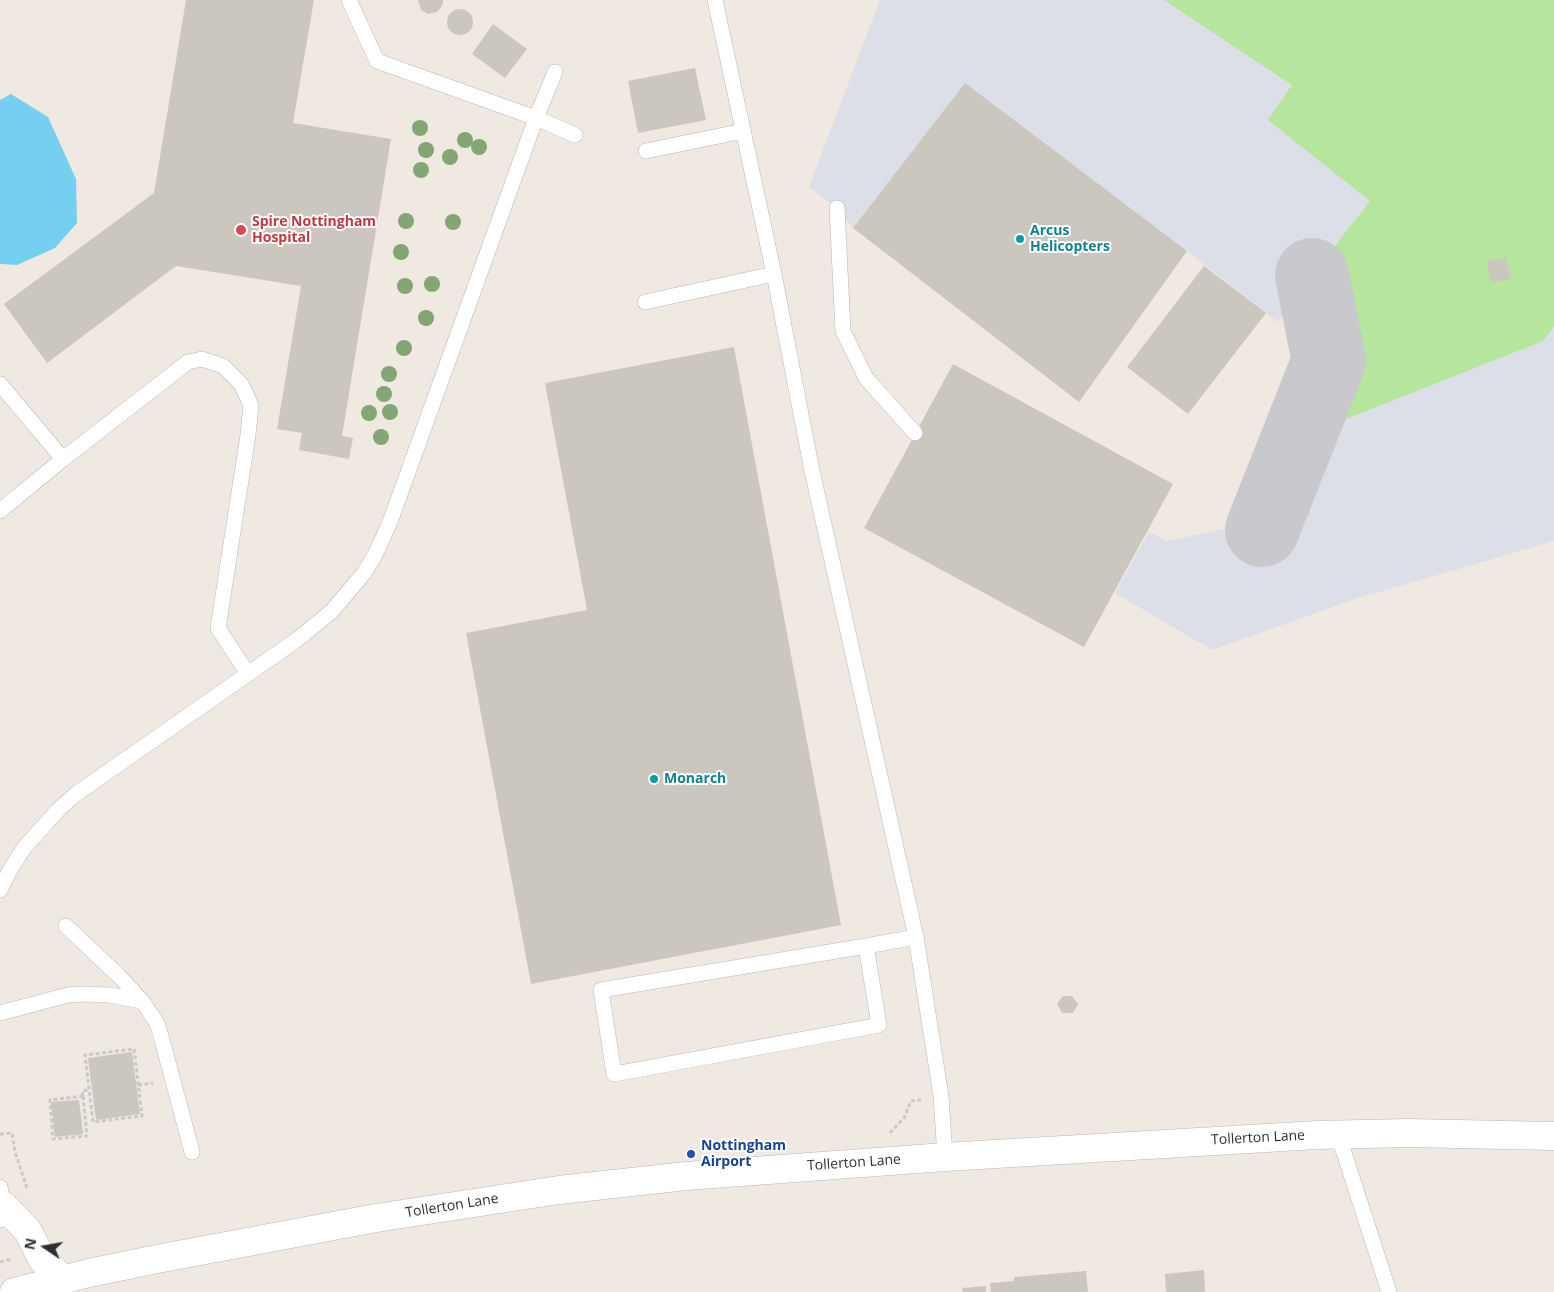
<!DOCTYPE html>
<style>
body{margin:0}
#map{position:relative;width:1554px;height:1292px;overflow:hidden;background:#efe9e1;font-family:"Open Sans",sans-serif}
canvas{display:block}
.north{position:absolute;left:20px;top:1222px;width:50px;height:50px;-webkit-text-stroke:4px #fff;paint-order:stroke;rotate:282deg;font-size:14px;font-weight:700;line-height:20px;text-align:center;color:#2e2e2e}
.north::after{content:'';display:block;margin:auto;width:18px;height:22px;background:#2e2e2e;clip-path:polygon(50% 0,100% 100%,50% 72%,0 100%)}
</style>
<div id="map">
<canvas width="1554" height="1292"></canvas>
<div class="north">N</div>
</div>
<script>
const c = document.querySelector('canvas').getContext('2d');
c.lineJoin = 'round';
function fill(path, color) { c.fillStyle = color; c.fill(path, 'evenodd'); }
const toPath = rows => new Path2D(rows.map(r => 'M' + r).join(''));
function strokePath(path, color, width, dash) { c.strokeStyle = color; c.lineWidth = width; c.lineCap = dash ? 'butt' : 'round'; c.setLineDash(dash || []); c.stroke(path); }
function label(font, color, halo, rows, align = 'center') {
  c.font = font + ' "Open Sans",sans-serif'; c.lineWidth = 4; c.setLineDash([]); c.textBaseline = 'middle'; c.strokeStyle = halo; c.fillStyle = color; for (const [text, x, y, turn = 0] of rows) {
    c.save(); c.translate(x, y); c.rotate((+turn || 0) * Math.PI / 180); c.textAlign = isNaN(turn) ? turn : align; if (halo) c.strokeText(text, 0, 0); c.fillText(text, 0, 0); c.restore();
  }
}
const airport = toPath([
 [880,0,1554,0,1554,541,1355,599,1212,650,1115,593,1149,532,1168,541,1251,523,1273,536,1308,434,1351,356,1324,260,1278,322,1187,251,965,84,853,228,837,208,809,187]
]);
const green = toPath([
 [1164,0,1554,0,1554,326,1543,341,1308,434,1351,356,1324,260,1370,201,1268,120,1292,85]
]);
const water = toPath([
 [11,94,48,117,76,179,77,223,55,248,17,265,0,264,0,100]
]);
const taxiway = toPath([
 [1262,530,1329,361,1312,275]
]);
const building = toPath([
 [186,0,314,0,293,123,391,139,342,436,353,438,349,459,299,450,302,433,277,429,301,286,176,266,47,363,4,304,154,193],
 [418,0,443,0,443,2,442,6,437,12,428,14,421,10],
 '447 22a13 13 0 1 1 26 0a13 13 0 1 1-26 0Z',
 [493,24,527,49,505,78,472,54],
 [695,68,706,120,638,133,628,81],
 [965,83,1187,251,1079,402,853,228],
 [1506,257,1511,279,1491,283,1486,261],
 [1204,266,1266,313,1188,414,1127,367],
 [734,347,841,925,531,984,466,633,587,610,545,383],
 [953,364,1173,484,1084,647,864,528],
 [1063,996,1072,996,1078,1004,1073,1013,1062,1013,1057,1004],
 [132,1052,140,1114,96,1120,88,1058],
 [79,1100,83,1134,55,1137,51,1102],
 [1204,1270,1205,1292,1166,1292,1165,1274],
 [1086,1271,1088,1292,991,1292,990,1283,1014,1281,1014,1277],
 [986,1286,986,1292,963,1292,962,1288]
]);
const path = toPath([
 [134,1049,142,1116,93,1122,85,1055,134,1049],
 [138,1085,153,1083],
 [83,1096,87,1136,53,1139,50,1100,83,1096],
 [83,1096,82,1091,89,1090],
 [890,1133,904,1118,911,1101,921,1100],
 [0,1134,12,1133,15,1152,27,1188],
 [0,1262,12,1259]
]);
const service = toPath([
 [349,0,377,61,536,118,575,135],
 [715,0,774,274,812,471,916,937,941,1096,945,1157],
 [646,151,743,131],
 [837,208,843,331,866,378,915,433],
 [645,302,774,274],
 [0,384,63,459],
 [0,511,63,459,188,362,202,359,223,366,241,384,251,405,248,435,218,628,248,674],
 [0,890,10,870,24,848,59,809,76,794,298,639,332,611,364,573,375,555,390,522,536,118,555,72],
 [66,926,120,977,142,1001],
 [866,946,879,1025,614,1074,601,990,866,946,916,937],
 [0,1013,68,995,82,994,109,995,142,1001,157,1023,161,1036,192,1152],
 [1338,1134,1389,1292],
 [0,1187,4,1206]
]);
const minor = toPath([
 [0,1213,4,1206,28,1231,42,1259,64,1280]
]);
const tertiary = toPath([
 [14,1292,89,1273,157,1259,376,1218,559,1190,686,1176,945,1157,1317,1135,1408,1133,1554,1136]
]);
const trees = [
 [420,128],
 [465,140],
 [479,147],
 [426,150],
 [450,157],
 [421,170],
 [406,221],
 [453,222],
 [401,252],
 [432,284],
 [405,286],
 [426,318],
 [404,348],
 [389,374],
 [384,394],
 [390,412],
 [369,413],
 [381,437]
];
const markers = [
 [241,230,6,"#e0444e"],
 [1020,239,5,"#0f9aa8"],
 [654,779,5,"#0f9aa8"],
 [691,1154,5,"#1a4fb4"]
];
const healthNames = [
 ["Spire Nottingham",252,222],
 ["Hospital",252,238]
];
const cultureNames = [
 ["Arcus",1030,231],
 ["Helicopters",1030,247],
 ["Monarch",664,779]
];
const streetNames = [
 ["Tollerton Lane",1258,1138,-3],
 ["Tollerton Lane",854,1163,-4],
 ["Tollerton Lane",452,1206,-9]
];
const transitNames = [
 ["Nottingham",701,1146],
 ["Airport",701,1162]
];
fill(airport, '#dcdee8');
fill(green, '#b6e59e');
fill(water, '#75cff0');
strokePath(taxiway, '#c9c8cc', 74);
fill(building, '#cbc7bf');
strokePath(service, '#b4b7c1', 16);
strokePath(minor, '#b4b7c1', 29);
strokePath(tertiary, '#b4b7c1', 29);
strokePath(path, '#c9c9c9', 3, [4, 2.5]);
strokePath(service, '#fff', 15);
strokePath(minor, '#fff', 28);
strokePath(tertiary, '#fff', 28);
c.fillStyle = '#84a574';
for (const [x, y] of trees) { c.beginPath(); c.arc(x, y, 8, 0, 2 * Math.PI); c.fill(); }
for (const [x, y, r, color] of markers) { const dot = new Path2D(); dot.arc(x, y, r, 0, 2 * Math.PI); c.fillStyle = color; c.fill(dot); strokePath(dot, '#fff', 2); }
label('bold 14px', '#be3a42', '#fff', healthNames, 'left');
label('bold 14px', '#0d838f', '#fff', cultureNames, 'left');
label('14px', '#2e2e2e', '#fff', streetNames);
label('bold 14px', '#164399', '#fff', transitNames, 'left');
</script>
